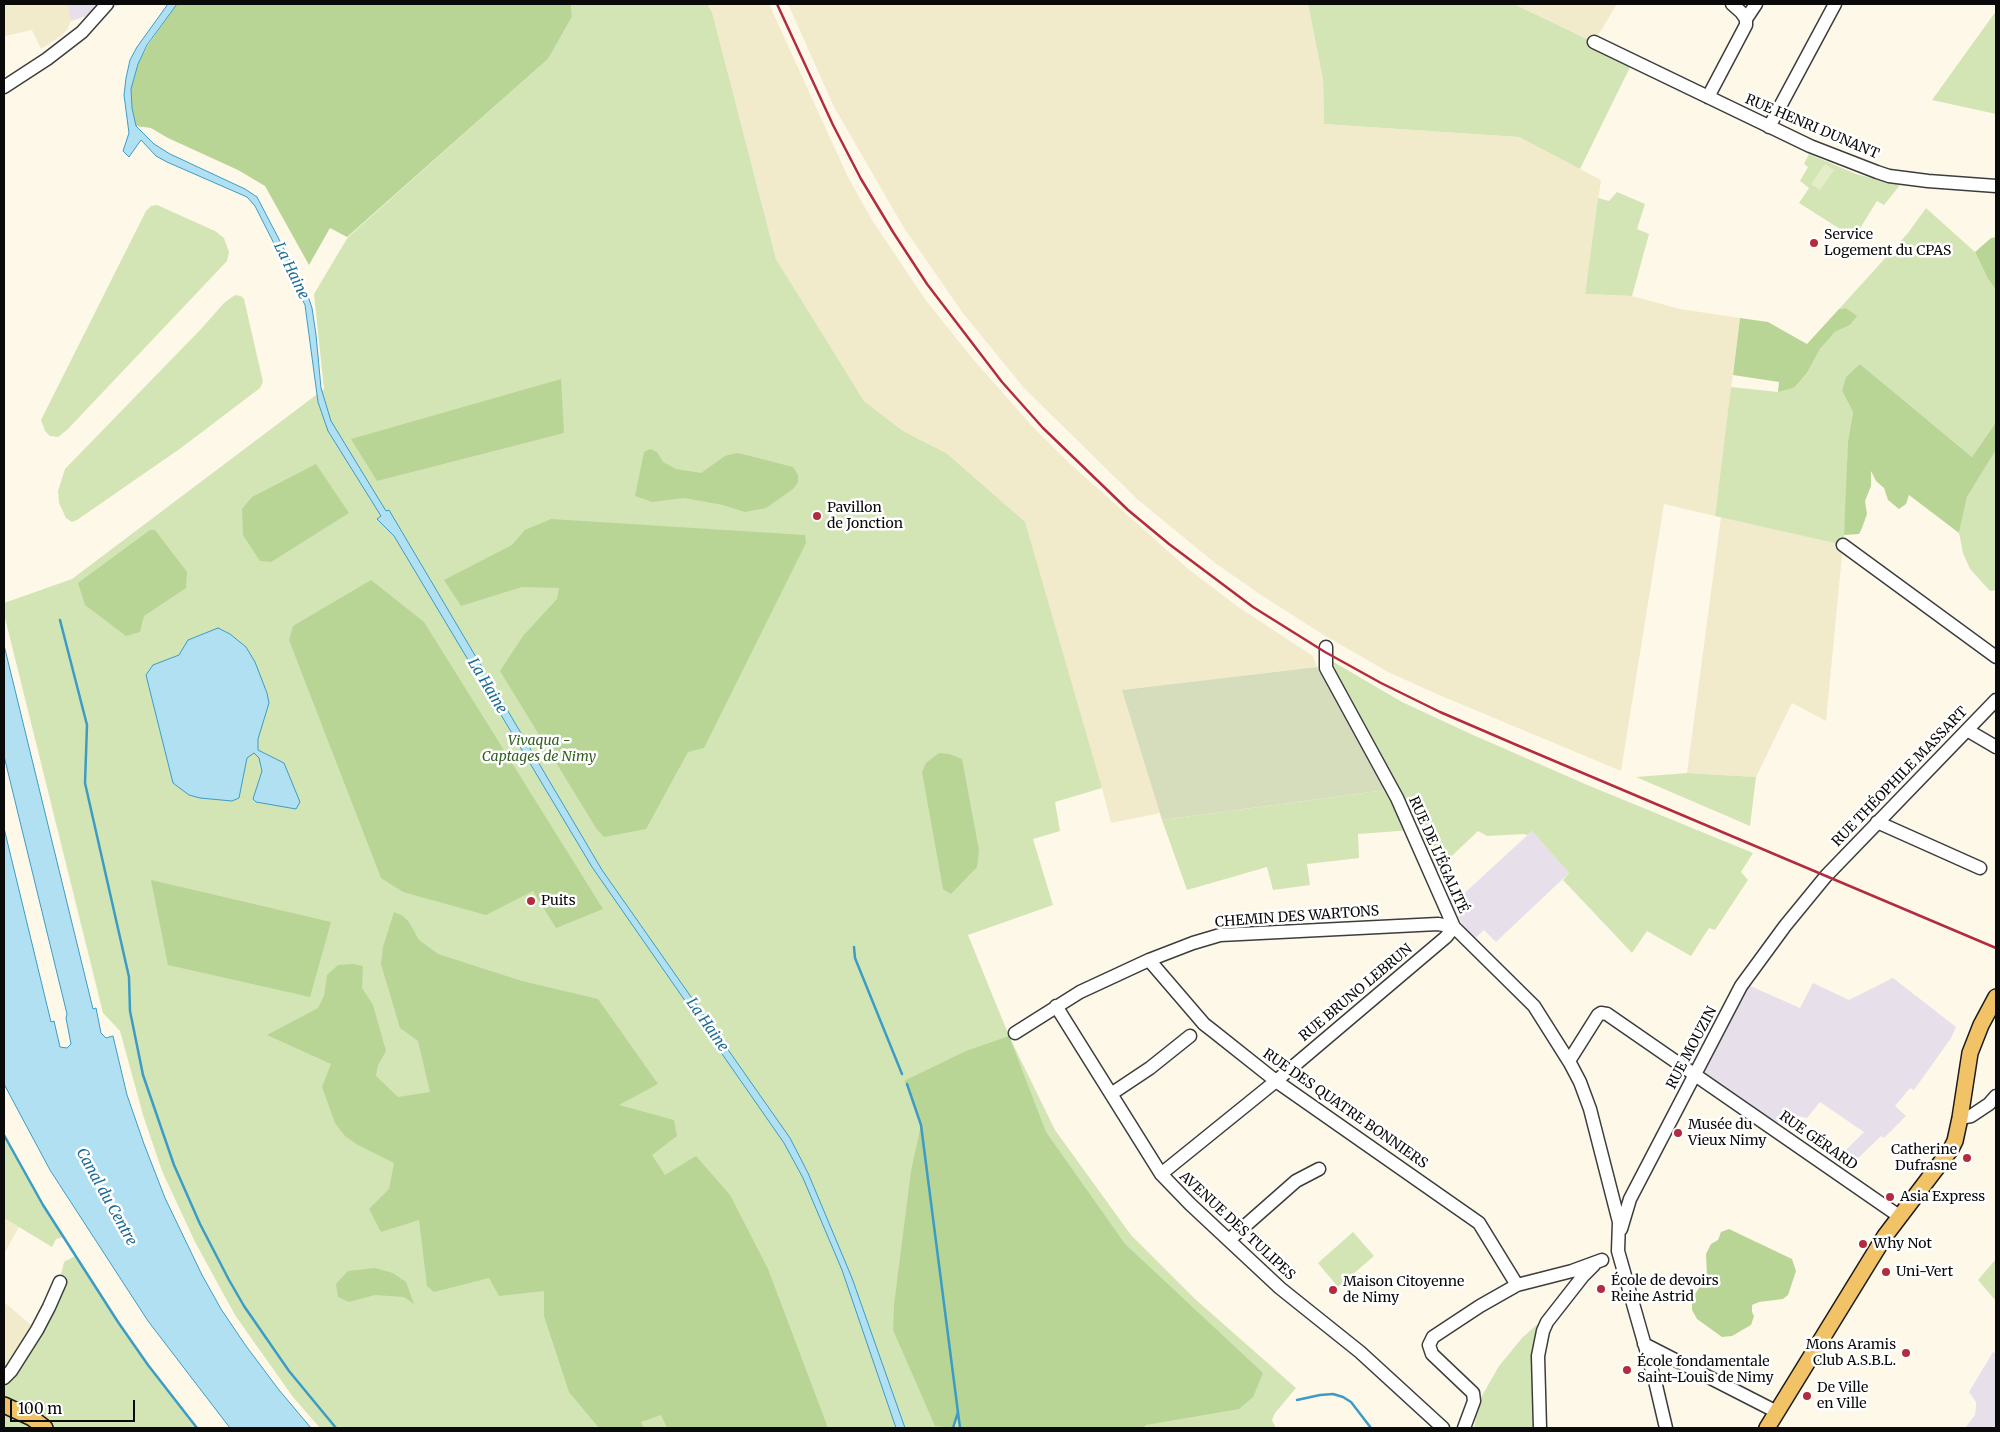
<!DOCTYPE html>
<meta charset="utf-8">
<style>
body{margin:0}
#map{position:relative;width:2000px;height:1432px;overflow:hidden;background:#fef8e9;font-family:Merriweather,serif}
canvas{display:block}
.frame{position:absolute;inset:0;border:5px solid #0a0a0a;pointer-events:none}
.scale{position:absolute;left:10px;top:1400px;width:125px;height:22px;box-sizing:border-box;border:2px solid #0a0a0a;border-top:0;padding-left:6px;font-size:15px;line-height:18px;white-space:nowrap;color:#0a0a0a;-webkit-text-stroke:4px #fff;paint-order:stroke}
</style>
<div id="map">
<canvas width="2000" height="1432"></canvas>
<div class="frame"></div>
<div class="scale">100 m</div>
</div>
<script>
const c = document.querySelector('canvas').getContext('2d');
c.lineJoin = 'round';
function fill(path, color) { c.fillStyle = color; c.fill(path, 'evenodd'); }
const toPath = rows => new Path2D(rows.map(r => 'M' + r).join(''));
function strokePath(path, color, width, dash) { c.strokeStyle = color; c.lineWidth = width; c.lineCap = dash ? 'butt' : 'round'; c.setLineDash(dash || []); c.stroke(path); }
function label(font, color, halo, rows, align = 'center') {
  c.font = font + ' Merriweather,serif'; c.lineWidth = 5; c.setLineDash([]); c.textBaseline = 'middle'; c.strokeStyle = halo; c.fillStyle = color; for (const [text, x, y, turn = 0] of rows) {
    c.save(); c.translate(x, y); c.rotate((+turn || 0) * Math.PI / 180); c.textAlign = isNaN(turn) ? turn : align; if (halo) c.strokeText(text, 0, 0); c.fillText(text, 0, 0); c.restore();
  }
}
const industrial = toPath([
 [4,4,123,4,71,21,4,36],
 [1532,831,1569,873,1496,942,1484,930,1474,939,1465,929,1449,900,1453,896,1457,900],
 [1893,978,1956,1027,1951,1038,1914,1090,1910,1088,1895,1106,1906,1116,1884,1138,1881,1136,1854,1162,1844,1152,1864,1132,1820,1102,1807,1118,1784,1113,1776,1125,1701,1073,1748,985,1800,1008,1813,983,1849,1000],
 [1993,1352,1996,1353,1996,1428,1965,1428,1975,1415,1976,1408,1976,1402,1969,1392]
]);
const farmland = toPath([
 [4,4,68,4,71,21,67,30,61,36,41,49,32,30,4,36],
 [707,4,769,4,847,175,872,220,925,299,972,358,1033,427,1067,461,1187,568,1237,606,1313,656,1317,667,1123,690,1160,813,1111,823,1102,788,946,453,903,431,864,401,776,259,712,12],
 [788,4,1308,4,1323,80,1324,124,1519,137,1601,180,1585,294,1632,296,1680,309,1740,318,1715,516,1664,504,1621,771,1439,695,1388,672,1322,634,1261,595,1215,563,1137,499,1024,388,962,312,904,228,834,107],
 [1514,4,1617,4,1594,42],
 [1721,517,1843,545,1826,721,1792,703,1756,777,1687,773],
 [4,1218,19,1227,4,1254],
 [4,1302,37,1330,11,1371,4,1365]
]);
const green = toPath([
 [571,4,707,4,712,12,776,259,864,401,903,431,946,453,1025,522,1102,788,1055,802,1060,831,1033,839,1053,905,968,935,1009,1036,1055,1130,1131,1235,1195,1299,1296,1388,1275,1413,1272,1420,1276,1428,320,1428,293,1397,251,1338,235,1315,195,1242,162,1171,143,1115,120,1031,103,1013,4,614,4,603,72,579,324,389,314,294,348,237,548,59,572,17],
 [1308,4,1514,4,1633,61,1580,169,1519,137,1324,124,1323,80],
 [1996,11,1996,114,1932,100],
 [1809,154,1856,174,1900,185,1884,205,1877,201,1854,238,1799,203,1809,188,1800,181,1808,167,1804,164],
 [1617,192,1645,204,1637,229,1649,234,1632,296,1585,294,1598,198,1609,201],
 [157,205,215,231,224,238,229,252,227,261,67,430,58,437,50,436,45,431,41,420,146,211,151,206],
 [1926,208,1975,252,1988,279,1996,290,1996,422,1972,457,1860,364,1842,391,1853,412,1848,441,1847,504,1843,545,1715,516,1731,387,1778,392,1794,388,1807,373,1820,349,1835,332,1850,325,1856,316,1846,308,1839,309,1908,233],
 [235,295,241,296,244,299,263,382,260,388,181,448,77,520,72,522,66,518,59,503,58,491,65,469,201,329,224,303],
 [1996,450,1996,590,1990,591,1970,569,1963,553,1959,533,1967,497],
 [1332,661,1402,702,1471,734,1585,784,1753,853,1741,872,1748,880,1715,930,1709,928,1691,956,1647,931,1632,953,1563,880,1569,873,1532,831,1527,835,1524,834,1487,836,1478,831,1436,871,1329,664],
 [1687,773,1756,777,1750,826,1636,777],
 [1386,790,1412,830,1358,834,1359,858,1307,864,1310,885,1273,890,1267,867,1187,890,1162,820],
 [4,1136,63,1237,56,1239,52,1247,4,1218],
 [1353,1232,1374,1256,1338,1287,1318,1263],
 [75,1256,148,1365,197,1428,4,1428,4,1378,60,1279,64,1262],
 [1996,1259,1996,1301,1978,1280],
 [1541,1321,1532,1355,1537,1428,1474,1428,1479,1401,1499,1366,1522,1338]
]);
const forest = toPath([
 [177,4,571,4,572,17,548,59,347,237,330,228,309,265,265,186,238,170,168,138,151,128,136,126,132,108,131,89,138,64,148,45],
 [1996,237,1996,290,1988,279,1975,252,1991,238],
 [1846,308,1857,316,1850,325,1835,332,1820,349,1807,373,1794,388,1778,392,1779,382,1733,375,1740,318,1768,322,1807,344,1839,309],
 [1860,364,1972,457,1996,422,1996,450,1967,497,1959,533,1909,495,1906,504,1899,509,1888,500,1884,488,1876,481,1871,471,1871,486,1865,501,1867,514,1862,528,1859,534,1844,535,1848,441,1853,412,1842,391,1846,377],
 [561,379,564,433,377,481,351,439],
 [650,449,657,452,663,462,676,469,701,473,725,456,737,453,746,455,793,467,798,475,798,482,793,489,766,508,745,512,723,505,684,498,652,502,635,496,644,452],
 [316,464,349,513,271,562,260,561,243,535,242,509,252,497],
 [551,519,805,535,806,543,704,748,688,752,646,829,604,837,596,828,500,671,523,636,557,599,559,588,522,587,461,606,444,580,512,545,525,530],
 [150,530,155,530,187,572,186,588,144,616,140,632,126,636,85,605,78,583],
 [371,580,424,622,603,909,556,928,533,891,486,915,403,892,381,878,289,640,293,626],
 [939,753,949,754,962,759,979,850,977,867,951,894,943,889,922,772,926,763],
 [151,880,331,922,310,997,168,965],
 [394,912,403,916,409,922,419,940,438,954,522,981,598,999,658,1084,619,1105,674,1120,677,1136,652,1155,665,1175,696,1156,730,1195,768,1269,828,1428,667,1428,661,1415,641,1422,644,1428,599,1428,569,1392,544,1316,544,1291,499,1296,489,1278,434,1292,427,1286,419,1220,381,1232,369,1209,389,1189,394,1163,358,1145,345,1136,335,1123,322,1087,331,1064,267,1035,318,1008,324,996,327,975,338,965,353,964,363,966,362,988,373,1005,386,1051,378,1065,376,1076,398,1097,430,1092,418,1041,400,1028,381,964,383,947],
 [1009,1036,1046,1132,1125,1244,1263,1373,1253,1397,1239,1409,1146,1425,1143,1428,960,1428,958,1412,953,1428,935,1426,893,1330,894,1305,911,1171,921,1125,907,1084,904,1081,966,1051],
 [1729,1229,1792,1259,1796,1271,1788,1295,1783,1299,1759,1302,1752,1305,1752,1312,1754,1316,1751,1325,1732,1336,1722,1337,1697,1319,1692,1310,1692,1298,1707,1277,1706,1254,1711,1244,1718,1240,1721,1232],
 [375,1268,393,1273,406,1282,414,1304,404,1297,375,1295,349,1302,338,1297,336,1284,348,1271]
]);
const cemetery = toPath([
 [1317,667,1386,790,1162,820,1122,690]
]);
const pitch = toPath([
 [1825,164,1834,170,1820,190,1811,184]
]);
const water = toPath([
 [168,4,177,4,147,45,138,64,131,89,132,108,136,126,154,144,170,154,245,189,257,197,307,293,312,308,316,335,321,388,331,421,386,511,389,510,602,870,790,1138,808,1173,852,1278,905,1428,896,1428,842,1270,803,1178,784,1143,592,867,394,536,377,519,381,516,328,431,318,402,305,305,255,206,247,197,167,162,156,156,141,140,129,157,123,151,129,133,124,95,126,78,130,60,137,47,168,4],
 [218,628,230,634,246,647,255,662,267,693,269,703,258,739,258,750,284,763,300,802,296,809,256,802,253,799,262,771,259,758,254,753,247,758,239,798,232,801,200,798,189,795,173,783,146,675,153,665,179,655,188,640,218,628],
 [4,645,93,1009,96,1008,101,1033,106,1038,113,1036,127,1095,144,1144,165,1198,202,1275,221,1309,246,1346,279,1390,311,1428,230,1428,148,1321,50,1170,4,1084,4,828,51,1022,54,1021,60,1047,67,1048,71,1044,66,1018,67,1014,4,756,4,645]
]);
const stream = toPath([
 [60,620,87,725,85,783,129,977,130,1011,143,1075,174,1165,200,1224,229,1280,244,1306,289,1371,336,1428],
 [854,947,855,958,902,1074],
 [907,1084,921,1125,960,1428],
 [4,1135,43,1205,118,1322,148,1365,197,1428],
 [1297,1400,1320,1395,1333,1394,1343,1397,1351,1402,1371,1428],
 [953,1428,958,1412]
]);
const minor = toPath([
 [1746,19,1756,4],
 [1594,42,1810,146,1877,172,1889,176,1928,181,1996,186],
 [4,87,47,59,82,32,107,4],
 [1708,97,1746,25,1746,19,1741,12,1732,4],
 [1769,127,1835,4],
 [1843,545,1996,657],
 [1326,647,1326,668,1397,798,1454,927,1534,1006,1570,1063,1580,1082,1590,1109,1619,1222,1618,1251,1655,1381,1666,1428],
 [1967,730,1996,747],
 [1877,822,1980,868],
 [1149,960,1204,1024,1213,1031,1276,1081,1479,1223,1517,1285],
 [1056,1006,1161,1174,1190,1204,1280,1288,1360,1352,1443,1428],
 [1015,1033,1080,992,1149,960,1193,943,1220,935,1438,924,1454,927],
 [1569,1061,1598,1015,1601,1013,1607,1014,1899,1216],
 [1111,1094,1150,1068,1190,1036],
 [1960,1118,1971,1116,1989,1104,1996,1096],
 [1161,1174,1276,1081,1446,937,1454,927],
 [1621,1229,1630,1199,1741,986,1785,926,1826,876,1996,700],
 [1229,1240,1296,1181,1319,1169],
 [1644,1344,1777,1412],
 [4,1378,11,1371,37,1330,49,1307,60,1282],
 [1464,1428,1474,1401,1473,1393,1432,1354,1429,1345,1433,1337,1480,1306,1517,1285,1572,1271,1602,1260],
 [1540,1428,1538,1356,1543,1331,1547,1322,1583,1276,1594,1265]
]);
const major = toPath([
 [4,1405,32,1418,45,1428],
 [1767,1428,1885,1236,1951,1149,1955,1141,1960,1118,1970,1053,1981,1025,1996,997]
]);
const rail = toPath([
 [777,4,833,125,861,179,893,232,927,284,1002,382,1043,428,1128,510,1169,544,1253,607,1325,652,1381,683,1440,712,1519,746,1996,948]
]);
const markers = [
 [1814,243,5,"#b22b3e"],
 [817,516,5,"#b22b3e"],
 [531,901,5,"#b22b3e"],
 [1678,1133,5,"#b22b3e"],
 [1967,1158,5,"#b22b3e"],
 [1890,1197,5,"#b22b3e"],
 [1863,1244,5,"#b22b3e"],
 [1886,1272,5,"#b22b3e"],
 [1601,1289,5,"#b22b3e"],
 [1333,1290,5,"#b22b3e"],
 [1906,1353,5,"#b22b3e"],
 [1627,1370,5,"#b22b3e"],
 [1807,1396,5,"#b22b3e"]
];
const streetNames = [
 ["RUE HENRI DUNANT",1812,127,23],
 ["RUE THÉOPHILE MASSART",1900,777,-46],
 ["RUE DE L'ÉGALITÉ",1438,855,66],
 ["CHEMIN DES WARTONS",1297,917,-4],
 ["RUE BRUNO LEBRUN",1356,993,-40],
 ["RUE MOUZIN",1692,1048,-62],
 ["RUE DES QUATRE BONNIERS",1345,1109,35],
 ["RUE GÉRARD",1818,1141,35],
 ["AVENUE DES TULIPES",1237,1226,43]
];
const poiNames = [
 ["Service",1824,235],
 ["Logement du CPAS",1824,251],
 ["Pavillon",827,508],
 ["de Jonction",827,524],
 ["Puits",541,901],
 ["Musée du",1688,1125],
 ["Vieux Nimy",1688,1141],
 ["Catherine",1957,1150,"right"],
 ["Dufrasne",1957,1166,"right"],
 ["Asia Express",1900,1197],
 ["Why Not",1873,1244],
 ["Uni-Vert",1896,1272],
 ["École de devoirs",1611,1281],
 ["Reine Astrid",1611,1297],
 ["Maison Citoyenne",1343,1282],
 ["de Nimy",1343,1298],
 ["Mons Aramis",1896,1345,"right"],
 ["Club A.S.B.L.",1896,1361,"right"],
 ["École fondamentale",1637,1362],
 ["Saint-Louis de Nimy",1637,1378],
 ["De Ville",1817,1388],
 ["en Ville",1817,1404]
];
const parkNames = [
 ["Vivaqua -",539,741],
 ["Captages de Nimy",539,757]
];
const waterNames = [
 ["La Haine",291,271,64],
 ["La Haine",487,686,59],
 ["La Haine",707,1025,55],
 ["Canal du Centre",106,1197,61]
];
fill(industrial, '#e7dfe9');
fill(farmland, '#f2ebcb');
fill(green, '#d3e5b5');
fill(forest, '#b8d596');
fill(cemetery, '#d6ddbd');
fill(pitch, '#e4edc7');
fill(water, '#b1e0f2');
strokePath(water, '#3c9cc5', 1);
strokePath(stream, '#3c9cc5', 2.5);
strokePath(minor, '#3d3d3d', 15);
strokePath(major, '#1b1b1b', 18);
strokePath(minor, '#fff', 12);
strokePath(major, '#f1c266', 15);
strokePath(rail, '#b22b3e', 2.5);
for (const [x, y, r, color] of markers) { const dot = new Path2D(); dot.arc(x, y, r, 0, 2 * Math.PI); c.fillStyle = color; c.fill(dot); strokePath(dot, '#fff', 2); }
label('14px', '#0a0a0a', '#fff', streetNames);
label('14px', '#0a0a0a', '#fff', poiNames, 'left');
label('italic 14px', '#325e1f', '#fff', parkNames);
label('italic 15px', '#1c6b94', '#fff', waterNames);
</script>
